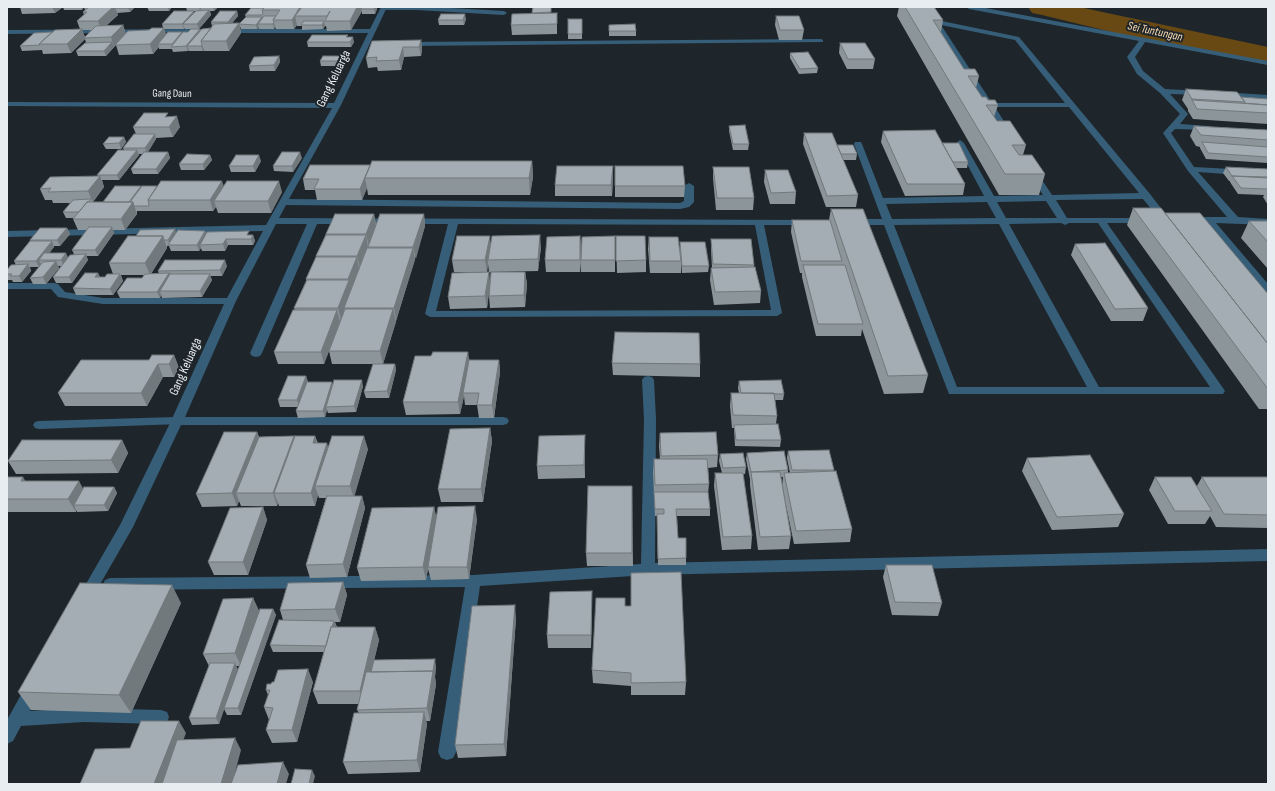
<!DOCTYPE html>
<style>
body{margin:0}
#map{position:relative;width:1275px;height:791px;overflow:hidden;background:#1e262b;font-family:"Sofia Sans Condensed",sans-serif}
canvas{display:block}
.frame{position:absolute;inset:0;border:8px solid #e8edf1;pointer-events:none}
</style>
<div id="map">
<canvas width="1275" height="791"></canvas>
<div class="frame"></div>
</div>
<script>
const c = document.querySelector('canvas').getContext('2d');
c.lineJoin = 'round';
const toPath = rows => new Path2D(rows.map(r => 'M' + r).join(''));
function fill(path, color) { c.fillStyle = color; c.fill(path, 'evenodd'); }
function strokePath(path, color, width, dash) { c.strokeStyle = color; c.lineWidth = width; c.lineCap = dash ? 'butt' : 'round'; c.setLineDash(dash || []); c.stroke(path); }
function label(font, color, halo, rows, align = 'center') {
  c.font = font + ' "Sofia Sans Condensed",sans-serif'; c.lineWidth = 4; c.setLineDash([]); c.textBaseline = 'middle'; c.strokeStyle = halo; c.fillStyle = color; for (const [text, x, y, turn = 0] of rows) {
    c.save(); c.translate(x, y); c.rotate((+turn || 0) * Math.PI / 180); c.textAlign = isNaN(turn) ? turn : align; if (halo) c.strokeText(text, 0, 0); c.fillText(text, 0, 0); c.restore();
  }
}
const river = toPath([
 [1028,7,1079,7,1268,47,1268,65,1128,36,1042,15,1032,13,1028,7]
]);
const lane = toPath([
 [384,7,433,7,504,11,507,13,504,15,416,10,382,10,381,9,384,7],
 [177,417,181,418,183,421,181,424,39,429,35,428,33,425,35,422,39,421,177,417]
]);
const street = toPath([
 [381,7,387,7,341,105,289,199,680,203,684,201,684,186,689,183,694,186,694,202,689,207,680,209,286,205,279,218,810,220,812,222,810,224,807,225,764,225,782,313,777,316,430,317,425,314,448,224,317,224,262,353,260,356,256,357,252,356,250,353,307,224,276,224,236,301,185,417,503,417,507,418,509,421,507,424,503,425,181,425,133,527,91,600,86,602,81,600,79,596,120,525,171,421,224,304,103,304,58,297,51,289,7,289,7,283,54,283,58,284,65,292,103,298,227,298,263,231,7,237,7,231,266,225,332,108,7,106,7,102,334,103,368,33,224,33,221,31,224,29,370,29,381,7],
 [458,224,755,225,771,310,436,311,458,224],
 [966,7,980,7,1268,61,1268,65,1145,42,1135,57,1143,71,1165,89,1201,91,1205,93,1201,95,1170,94,1188,114,1180,124,1209,126,1213,128,1209,130,1175,129,1171,133,1194,167,1268,171,1268,177,1198,172,1238,217,1268,219,1268,225,1216,223,1268,284,1268,294,1264,293,1205,223,1190,223,1185,220,1190,217,1227,217,1188,171,1163,133,1180,114,1160,93,1137,74,1127,57,1139,41,969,9,966,7],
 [937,20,1019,37,1150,194,1170,220,1168,222,1162,222,1143,199,1056,200,1067,218,1146,218,1148,220,1143,223,1107,223,1223,388,1225,391,1223,394,949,394,884,225,852,225,847,222,852,219,882,219,854,144,855,142,861,142,862,144,883,198,984,196,956,143,960,140,964,143,994,196,1043,195,1029,173,1033,170,1036,171,1052,195,1139,193,1069,107,995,107,1012,134,1008,136,1005,136,934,24,935,21,937,20],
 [941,25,1015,40,1065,103,992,103,941,25],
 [1046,201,1057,218,1006,218,997,202,1046,201],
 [987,202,996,218,892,219,886,204,987,202],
 [1061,223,1065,225,1069,223,1098,223,1210,387,1099,387,1009,224,1061,223],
 [999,224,1087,387,957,387,894,225,999,224],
 [204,29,206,30,206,32,7,34,7,30,204,29],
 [821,39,823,40,823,42,406,46,402,44,406,42,821,39],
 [1221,92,1268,95,1268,99,1224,96,1220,94,1221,92],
 [648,376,652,377,654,380,656,419,655,563,1268,549,1268,561,648,575,480,586,456,752,453,758,447,760,441,758,438,752,465,587,110,590,105,588,103,584,105,580,110,578,473,575,641,564,644,419,642,380,644,377,648,376],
 [33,682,39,684,41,689,30,711,84,708,161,710,167,712,169,717,167,722,161,724,84,722,21,726,13,741,7,744,7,720,27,684,33,682]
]);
const wall = toPath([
 [20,7,63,7,55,13,22,14],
 [63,7,135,7,130,12,117,13,118,15,107,25,123,25,126,34,163,28,162,24,194,11,194,12,196,11,187,11,186,7,218,7,214,11,210,11,211,15,199,29,200,29,201,30,211,28,212,26,211,22,237,11,238,16,232,23,239,23,241,33,229,51,204,51,204,50,203,51,189,51,189,50,188,51,173,52,172,49,159,49,159,47,153,54,119,55,116,45,106,56,78,56,76,51,86,43,85,39,71,53,43,54,42,50,22,51,20,46,52,32,80,29,77,21,84,15,83,12,86,10,85,10,84,7,82,10,64,10],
 [184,28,185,29,198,29,188,32,182,33,182,32,166,35,164,29,184,29],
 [82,30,91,30,85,37],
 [147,7,172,7,169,11,149,11],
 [265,7,377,7,377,9,375,14,362,14,362,11,351,30,327,31,326,26,325,26,323,29,302,30,302,26,297,26,297,25,294,29,276,29,275,27,274,29,259,29,259,28,257,29,241,29,239,24,246,17,245,15,264,8],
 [465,7,490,7,490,8,465,8],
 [533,7,551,13,557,13,557,34,512,35,511,25,532,13],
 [899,7,934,7,943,20,941,32,964,69,979,76,976,88,982,97,998,105,994,117,997,121,1026,145,1023,155,1045,174,1039,195,999,195,897,16],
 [776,16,804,30,802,40,779,40,775,25],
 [466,19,464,25,439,25,438,20],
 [582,19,582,39,568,39,568,34],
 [609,25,636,31,636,36,609,36],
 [348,37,354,42,351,47,308,47,307,42],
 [421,40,422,49,421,56,404,57,401,70,378,71,377,67,368,68,366,58],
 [840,43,875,59,873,69,847,69,839,53],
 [790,53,818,68,817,73,799,74,790,58],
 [279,56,280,62,275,71,250,71,249,66],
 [342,56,343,61,341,66,321,66,320,61],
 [1186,89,1241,97,1268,99,1268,124,1193,119,1188,111,1188,109,1182,100],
 [169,117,180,127,173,137,156,138,156,139,147,152,168,152,170,158,158,174,133,174,131,169,143,154,139,154,139,155,119,180,102,180,104,187,93,202,103,202,141,186,142,187,224,186,282,192,271,213,218,213,216,207,213,211,137,211,137,214,125,230,113,230,114,233,98,256,86,256,88,260,72,283,56,283,53,277,61,266,58,266,59,268,46,284,33,284,30,278,39,267,30,267,31,271,22,282,13,282,12,280,7,280,7,270,16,265,14,261,31,241,30,240,67,228,70,234,60,246,54,246,54,247,49,253,68,258,74,254,72,250,87,230,78,230,73,219,74,218,66,218,63,212,70,203,53,203,52,200,45,200,40,189,98,176,97,175,124,150,123,148,136,134,133,127],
 [729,126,749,144,748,150,733,150,729,131],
 [1194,126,1268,130,1268,163,1206,159,1200,148,1200,147,1196,146,1190,136],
 [883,131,942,143,968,162,967,168,956,168,965,184,963,195,905,196,881,142],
 [804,133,837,145,857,154,856,160,843,160,858,195,856,207,826,207,803,144],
 [124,137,126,142,121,149,106,149,103,144],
 [210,155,212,160,204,170,181,170,179,164],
 [302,158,293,172,274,171,273,166],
 [261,161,255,172,231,172,229,166],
 [532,161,533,177,530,195,368,195,367,188,362,200,317,200,315,190,305,190,303,179,370,165,370,166],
 [713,167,754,198,753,210,716,210,713,178],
 [1226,167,1268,177,1268,205,1263,197,1264,195,1238,194,1230,182,1230,181,1229,181,1223,173],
 [765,170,796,192,795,204,770,204,764,182],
 [613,177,612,196,555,196,555,185],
 [615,186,685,186,684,197,615,197],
 [1133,208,1165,213,1268,294,1268,409,1259,409,1127,225],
 [831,209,928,375,923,393,884,394,862,329,861,336,816,336,802,277,802,273,800,273,791,232,792,220,829,220],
 [335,214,374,214,376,224,380,214,424,214,425,226,383,364,395,364,396,370,389,398,366,398,364,392,373,364,377,364,332,364,329,351,344,311,341,320,340,320,340,322,324,364,278,364,274,352,293,310,295,310,294,308,306,281,306,279,316,257,317,257,316,256],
 [1249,221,1268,221,1268,269,1241,238],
 [205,231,206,233,253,235,255,241,253,245,228,245,225,251,202,251,201,248,199,251,171,251,169,246,167,246,167,248,151,274,159,274,158,271,227,266,222,276,210,276,212,280,202,297,162,298,161,295,160,298,120,298,117,292,142,278,144,275,121,275,123,281,113,295,76,295,73,288,98,273,100,277,105,277,113,274,109,263,136,236],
 [580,236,581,248,615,236,615,272,581,272,581,262,580,272,546,272,545,260],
 [616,236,646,260,646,272,617,273],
 [649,237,680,248,680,242,709,266,708,272,682,273,681,261,681,273,650,273,648,249],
 [711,239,754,265,754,267,761,291,760,303,714,305,710,280,711,268,712,268,711,250],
 [491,243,541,247,538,271,489,272,488,264,487,272,454,272,452,260],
 [1075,244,1148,308,1143,321,1111,321,1071,255],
 [489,272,490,284,487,308,450,309,448,297],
 [525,272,527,284,525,307,490,308,489,296],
 [174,355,179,368,174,377,163,377,147,406,65,406,58,393,149,360],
 [469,360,499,360,500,372,494,418,479,418,477,405,465,405,464,396,460,414,406,415,403,402],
 [612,363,700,364,700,377,613,375],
 [306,376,308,382,333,385,363,386,356,412,328,413,327,410,325,417,298,418,296,411,298,407,280,407,278,400],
 [739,381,784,394,783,400,775,400,777,416,776,424,781,440,780,447,735,446,734,428,732,428,730,406,731,393,739,393,738,388],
 [490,428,492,441,483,502,441,502,438,489],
 [257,432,259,437,294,436,294,438,315,436,318,443,328,447,368,449,354,496,362,496,365,508,347,577,310,578,306,565,326,498,319,498,318,495,315,506,279,506,278,503,277,506,241,506,239,501,237,506,202,507,196,494],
 [660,433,718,455,717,467,708,468,709,484,708,494,710,509,710,516,677,516,678,538,686,558,686,565,658,565,657,516,655,516,653,472,654,459,660,459,659,446],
 [122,440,128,453,118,473,16,474,8,461],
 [585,448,585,478,538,479,537,466],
 [788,451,834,470,833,471,852,529,850,542,794,544,782,486,783,477,781,477,791,536,789,549,758,550,750,485,750,479,746,459,747,453,788,470,788,473,790,473,787,458],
 [720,454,746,467,745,474,743,474,752,536,751,549,722,550,714,486,715,473,722,473,719,461],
 [1027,458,1124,514,1118,527,1052,530,1022,471],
 [7,477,26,481,83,489,114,487,117,493,108,511,77,512,76,510,76,512,7,512],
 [1155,477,1197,486,1202,477,1268,477,1268,528,1216,527,1210,516,1205,524,1168,524,1149,490],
 [632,486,633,566,587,566,586,553],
 [263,507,267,520,248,575,214,575,208,562],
 [434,507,436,517,477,519,469,579,431,580,428,569,426,580,361,581,357,568],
 [886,565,942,603,938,616,892,615,883,577],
 [343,582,347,595,340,622,335,622,337,627,375,627,379,640,374,660,436,666,435,677,436,684,430,721,426,721,427,724,420,772,348,774,343,762,359,713,357,710,359,704,318,704,313,691,324,652,273,652,270,645,283,620,280,610],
 [253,598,259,611,251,634,273,609,276,615,241,715,227,715,224,709,219,724,192,725,189,718,209,666,203,654],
 [236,666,240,666,231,689,238,670],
 [181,603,131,713,31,710,18,692],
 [592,604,591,648,548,648,547,635],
 [625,606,631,606,686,682,685,695,631,695,631,686,593,683,592,670],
 [516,618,506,756,458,758,455,745],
 [274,682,313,682,297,742,272,743,266,730,269,720,264,707,268,695,266,690,271,684]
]);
const shadedWall = toPath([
 [52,7,63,7,55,13],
 [81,7,84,7,82,10],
 [108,7,115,7,118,15,101,30,98,21],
 [129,7,135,7,130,12,128,8],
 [167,7,172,7,169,11],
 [199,7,201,7,201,9,200,11],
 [213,7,218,7,214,11],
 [300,7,302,7,295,16,297,25,294,29,292,20],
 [357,7,364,7,361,9,362,11,351,30,350,21],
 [375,7,377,7,377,9,375,14,374,9],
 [209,10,211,15,199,29,197,24],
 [194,11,195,16,183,24,184,28,184,29,182,24],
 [237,11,238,16,229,27,228,22],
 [465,14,466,19,464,25,463,20],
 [262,17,263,21,258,24,259,28,257,29,256,25],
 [324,21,325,26,323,29,322,25],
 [274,22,275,27,274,29,273,24],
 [239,23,241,33,229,51,226,41],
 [123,25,126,35,114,47,111,37],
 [164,28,167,37,158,44,159,47,153,54,150,44],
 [82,29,85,38,84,38,85,39,71,53,67,44],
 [200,29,202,34,187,46,189,50,188,51,186,46],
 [353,37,354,42,351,47,350,42],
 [421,40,422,49,421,56,419,47],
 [112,42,114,47,106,56,104,51],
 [202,45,204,50,203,51,201,46],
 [403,47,404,57,401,70,399,60],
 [279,56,280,62,275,71,274,65],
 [342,56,343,61,341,66,340,61],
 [177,116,180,127,173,137,169,127],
 [155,134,156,139,147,154,145,148],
 [124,137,126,142,121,149,119,143],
 [137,150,139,155,119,180,117,175],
 [168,152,170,158,158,174,156,169],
 [300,152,302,158,293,172,292,166],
 [210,155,212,160,204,170,203,164],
 [259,155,261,161,255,172,253,166],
 [532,161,533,177,530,195,529,178],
 [370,165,372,176,365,178,367,188,362,200,360,189],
 [613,166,613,177,612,196,611,185],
 [100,176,104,187,93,202,88,191],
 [222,181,226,192,214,201,216,207,213,211,210,200],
 [279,181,282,192,271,213,268,201],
 [141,186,143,192,134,205,137,214,125,230,121,219,127,206],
 [374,214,376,226,369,246,366,234],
 [424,214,425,226,416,259,413,247],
 [112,227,114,233,98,256,95,250],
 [67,228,70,234,60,246,57,240],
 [175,229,177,235,171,246,168,240],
 [205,231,207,237,200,245,201,248,199,251,197,245],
 [253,235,255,241,253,245,251,239],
 [366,235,368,247,368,248,360,268,357,256],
 [540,235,541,247,538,271,538,259],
 [163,236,167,248,150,275,145,263],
 [490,236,491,248,488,260,488,264,487,272,485,260],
 [580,236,581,248,580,272],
 [226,239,228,245,225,251,223,244],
 [52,241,54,247,44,260,39,260,41,264,39,267,36,261],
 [413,248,415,260,396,320,394,308],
 [66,253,69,259,64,266,61,260],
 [86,254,88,260,72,283,69,277],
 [357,257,359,269,344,308,344,311,341,320,338,308,349,281,348,279],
 [225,260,227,266,222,276,220,270],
 [56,261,59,268,46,284,43,277],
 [28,264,31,271,22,282,19,276],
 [489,272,490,284,487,308,485,296],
 [525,272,527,284,525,307,524,295],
 [98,273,101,280,95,277],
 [169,273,171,280,160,291,161,295,160,298,157,292],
 [120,274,123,281,113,295,110,289],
 [210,274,212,280,202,297,200,291],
 [393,309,396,322,383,364,380,351],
 [337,310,340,322,324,364,321,352],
 [468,352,470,364,463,393,464,396,460,414,458,402],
 [174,355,179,368,174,377,169,364],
 [499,360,500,372,494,418,492,405],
 [158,364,163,377,147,406,141,393],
 [395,364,396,370,389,398,387,391],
 [306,376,308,383,299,407,297,400],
 [362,380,363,386,356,412,354,406],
 [332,382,334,388,326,407,327,410,325,417,323,411],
 [490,428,492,441,483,502,481,489],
 [257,432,262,445,236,493,239,501,237,506,232,493],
 [585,435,585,478,584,465],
 [294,436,298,449,274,493,278,503,277,506,273,493],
 [315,436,319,449,313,443],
 [364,436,368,449,354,498,350,486],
 [122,440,128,453,118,473,111,460],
 [327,443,331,456,315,486,318,495,315,506,311,493],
 [23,477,31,490,21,481],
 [79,481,86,494,74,505,76,510,76,512,68,499],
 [114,487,117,493,108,511,104,505],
 [362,496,365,508,347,577,343,564],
 [475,506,477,519,469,579,467,567],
 [263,507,267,520,248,575,243,562],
 [434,507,437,520,428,567,428,569,426,580,423,567],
 [343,582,347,595,340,622,335,609],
 [172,585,181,603,131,713,119,695],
 [592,591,592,604,591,648,591,635],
 [253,598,259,611,241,666,235,653],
 [515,605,516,618,506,756,504,744],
 [273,609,276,615,241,715,238,708],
 [334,621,337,627,327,646],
 [375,627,379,640,364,704,360,691],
 [435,659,436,666,435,677,436,684,430,721,427,708],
 [235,663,238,670,219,724,216,718],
 [308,669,313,682,297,742,292,730],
 [424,712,427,724,420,772,417,760],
 [179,721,186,733,167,784,154,784],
 [235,738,241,750,232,784,221,784],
 [283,762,289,774,286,784,277,784],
 [312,770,315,776,313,784,309,784]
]);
const building = toPath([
 [89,7,113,7,98,21,77,21,87,12,83,12,89,7],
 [115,7,129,7,128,8,115,8,115,7],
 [265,7,300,7,292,20,273,20,280,10,262,10,265,7],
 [302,7,357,7,350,21,325,21,330,11,327,16,295,16,302,7],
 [362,7,375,7,374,9,361,9,362,7],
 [533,7,551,7,551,12,532,13,533,7],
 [905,7,934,7,943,20,933,20,964,69,975,69,979,76,968,76,982,97,986,97,988,100,995,100,998,105,986,105,997,121,1010,121,1026,145,1012,145,1019,155,1032,155,1045,174,1005,174,905,7],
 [251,8,264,8,262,10,263,13,262,15,245,15,251,8],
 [209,10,197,24,183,24,196,11,209,10],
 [174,11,194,11,182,24,162,24,174,11],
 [220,11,237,11,228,22,211,22,220,11],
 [557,13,557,24,511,25,512,14,557,13],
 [441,14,465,14,463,20,438,20,441,14],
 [264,16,276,16,273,20,274,22,273,24,258,24,264,16],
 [776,16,799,16,804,30,780,30,776,16],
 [246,17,262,17,256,25,239,24,246,17],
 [568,19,582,19,582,34,568,34,568,19],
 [304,21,324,21,322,25,301,25,304,21],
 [239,23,226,41,201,41,214,24,239,23],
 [635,24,636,31,609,31,609,25,635,24],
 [123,25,111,37,84,38,96,26,123,25],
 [152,28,164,28,150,44,115,45,128,31,149,30,152,28],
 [211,28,201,41,202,45,201,46,187,46,202,29,211,28],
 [82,29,67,44,39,44,55,30,82,29],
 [191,29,200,29,186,46,171,47,183,32,188,32,191,29],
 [52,32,39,44,40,45,20,46,34,33,52,32],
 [168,32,182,32,172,44,158,44,168,32],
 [312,35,348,35,346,37,353,37,350,42,307,42,312,35],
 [421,40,419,47,403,47,399,60,376,61,377,57,366,58,372,41,421,40],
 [112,42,104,51,76,51,85,43,112,42],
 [840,43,865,43,875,59,848,59,840,43],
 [808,52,818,68,800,69,790,53,808,52],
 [279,56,274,65,249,66,254,57,279,56],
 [323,56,342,56,340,61,320,61,323,56],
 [1186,89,1237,92,1245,102,1192,99,1186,89],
 [1241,97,1268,99,1268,105,1244,103,1245,102,1241,97],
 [1192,100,1268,105,1268,113,1197,109,1192,100],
 [144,113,168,113,165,117,177,116,169,127,133,127,144,113],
 [745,125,749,144,733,144,729,126,745,125],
 [1194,126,1268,130,1268,140,1201,135,1194,126],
 [935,130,965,184,907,184,883,131,935,130],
 [804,133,832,133,858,195,827,196,804,133],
 [134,134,155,134,145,148,123,148,134,134],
 [109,137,124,137,119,143,103,144,109,137],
 [1202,142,1268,147,1268,157,1208,153,1202,142],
 [942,143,959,143,968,162,953,162,942,143],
 [837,145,853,145,857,154,841,154,837,145],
 [118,150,137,150,117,175,97,175,118,150],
 [144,152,168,152,156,169,131,169,144,152],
 [282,152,300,152,292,166,273,166,282,152],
 [187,154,210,155,203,164,179,164,187,154],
 [236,155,259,155,253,166,229,166,236,155],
 [372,161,532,161,529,178,365,178,372,161],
 [310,165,370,165,360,189,314,189,319,179,303,179,310,165],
 [557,166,613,166,611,185,555,185,557,166],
 [615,166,683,166,685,186,615,186,615,166],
 [713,167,749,167,754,198,717,198,713,167],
 [1226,167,1268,169,1268,177,1232,176,1226,167],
 [765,170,788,170,796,192,771,193,765,170],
 [100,176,88,191,48,192,51,188,40,189,50,177,100,176],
 [1232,176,1268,178,1268,187,1267,189,1241,188,1232,176],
 [161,181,222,181,210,200,148,200,161,181],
 [227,181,279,181,268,201,214,201,227,181],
 [115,186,141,186,129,202,103,202,115,186],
 [142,186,157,186,148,200,149,205,149,206,134,206,133,202,130,202,142,186],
 [91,199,88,202,87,202,79,212,63,212,73,200,91,199],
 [87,202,133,202,121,219,73,219,87,202],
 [1133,208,1161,208,1268,344,1268,389,1133,208],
 [831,209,863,209,928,375,888,376,831,209],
 [1165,213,1200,213,1268,294,1268,344,1165,213],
 [335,214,374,214,366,234,326,234,335,214],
 [380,214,424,214,413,247,368,247,380,214],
 [792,220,830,220,842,261,801,261,792,220],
 [1249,221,1268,221,1268,242,1249,221],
 [89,227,112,227,95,250,72,250,89,227],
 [40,228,67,228,57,240,30,240,40,228],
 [175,229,168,240,164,240,163,236,136,236,140,230,175,229],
 [178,230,205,231,197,245,168,245,178,230],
 [249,231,247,235,253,235,251,239,226,239,223,244,200,245,207,232,249,231],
 [326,235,366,235,357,256,316,256,326,235],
 [540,235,538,259,488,260,492,236,540,235],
 [128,236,163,236,145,263,109,263,128,236],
 [457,236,490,236,485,260,452,260,457,236],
 [580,236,580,260,545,260,547,237,580,236],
 [615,236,615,260,581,260,582,237,615,236],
 [616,236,645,236,646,260,616,261,616,236],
 [649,237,678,237,681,261,650,261,649,237],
 [711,239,751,239,754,265,713,264,711,239],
 [30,241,52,241,36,261,14,261,30,241],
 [680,242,705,242,709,266,682,266,680,242],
 [1105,243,1148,308,1115,309,1075,244,1105,243],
 [367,248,413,248,394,308,344,308,367,248],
 [44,253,66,253,61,260,39,260,44,253],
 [86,254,69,277,53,277,70,255,86,254],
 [316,257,357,257,348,279,306,279,316,257],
 [165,260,225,260,220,270,158,271,165,260],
 [56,261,43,277,30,278,43,262,56,261],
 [28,264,19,276,10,276,12,274,7,274,7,270,11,265,28,264],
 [803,265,845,265,863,324,818,324,803,265],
 [755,267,761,291,715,292,711,268,755,267],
 [489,272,485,296,448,297,452,273,489,272],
 [491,272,525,272,524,295,489,296,491,272],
 [85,273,98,273,95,277,105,277,107,274,120,274,110,289,73,288,85,273],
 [169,273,157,292,117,292,127,278,142,278,145,274,169,273],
 [170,274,210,274,200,291,160,291,170,274],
 [307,280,349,280,338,308,294,308,307,280],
 [345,309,393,309,380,351,329,351,345,309],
 [293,310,337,310,321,352,274,352,293,310],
 [615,332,699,333,700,364,612,363,615,332],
 [433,352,468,352,458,402,403,402,415,356,431,356,433,352],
 [152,355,174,355,169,364,158,364,141,393,58,393,81,360,149,360,152,355],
 [469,360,499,360,492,405,477,405,479,393,463,393,469,360],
 [373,364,395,364,387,391,364,392,373,364],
 [288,376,306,376,297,400,278,400,288,376],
 [334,380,362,380,354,406,326,407,334,380],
 [781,380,784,394,741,393,739,381,781,380],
 [307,382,332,382,323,411,296,411,307,382],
 [731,393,774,393,777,416,733,415,731,393],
 [778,424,781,440,736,440,734,425,778,424],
 [490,428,481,489,438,489,450,429,490,428],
 [224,432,257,432,232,493,196,494,224,432],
 [716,432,718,455,661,456,660,433,716,432],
 [585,435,584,465,537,466,539,436,585,435],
 [294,436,273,493,236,493,259,437,294,436],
 [295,436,315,436,313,443,327,443,311,493,274,493,295,436],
 [332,436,364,436,350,486,315,486,332,436],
 [22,440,122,440,111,460,8,461,22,440],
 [829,450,834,470,792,470,788,451,829,450],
 [784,451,788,470,751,472,747,453,784,451],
 [743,453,746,467,723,468,720,454,743,453],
 [1090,455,1124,514,1057,517,1027,458,1090,455],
 [654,459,707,459,709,484,655,485,654,459],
 [836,471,852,529,796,531,784,473,836,471],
 [751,472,780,472,791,536,760,537,751,472],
 [715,473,743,473,752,536,723,537,715,473],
 [7,477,23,477,21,481,79,481,68,499,7,499,7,477],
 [1155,477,1191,477,1212,511,1175,511,1155,477],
 [1202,477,1268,477,1268,515,1224,514,1202,477],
 [588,486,632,486,632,553,586,553,588,486],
 [84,487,114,487,104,505,74,505,84,487],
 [654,492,708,492,710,509,676,509,678,538,686,538,686,558,658,559,657,514,664,514,664,509,655,509,654,492],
 [327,496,362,496,343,564,306,565,327,496],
 [475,506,467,567,428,567,438,507,475,506],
 [263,507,243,562,208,562,230,508,263,507],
 [434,507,423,567,357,568,372,508,434,507],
 [886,565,932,565,942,603,895,602,886,565],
 [681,572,686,682,631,683,631,673,592,670,596,598,625,598,625,606,631,606,631,573,681,572],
 [343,582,335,609,280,610,288,583,343,582],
 [80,583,172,585,119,695,18,692,80,583],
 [592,591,591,635,547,635,550,592,592,591],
 [253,598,235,653,203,654,223,599,253,598],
 [515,605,504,744,455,745,472,606,515,605],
 [260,609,273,609,238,708,224,708,260,609],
 [279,620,334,621,332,627,331,627,326,646,270,645,279,620],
 [331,627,375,627,360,691,313,691,331,627],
 [435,659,433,671,371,672,374,660,435,659],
 [210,663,235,663,216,718,189,718,210,663],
 [308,669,292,730,266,730,273,708,264,707,270,690,266,690,267,684,271,684,272,682,274,682,278,670,308,669],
 [433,671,427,708,357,710,366,672,433,671],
 [424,712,417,760,343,762,354,713,424,712],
 [141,721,179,721,154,784,80,784,95,749,130,748,141,721],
 [235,738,221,784,162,784,177,740,235,738],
 [283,762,277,784,231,784,238,765,283,762],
 [295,769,312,770,309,784,291,784,295,769]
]);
const farStreetnames = [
 ["Gang Daun",172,94,1]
];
const farWaternames = [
 ["Sei Tuntungan",1155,32,12]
];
const streetNames = [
 ["Gang Keluarga",334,79,-64],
 ["Gang Keluarga",186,367,-66]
];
fill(river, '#684813');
fill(lane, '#365e78');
fill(street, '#365e78');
fill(wall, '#8c959a');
fill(shadedWall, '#72797d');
fill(building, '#a3adb3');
strokePath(building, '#72797d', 1);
label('11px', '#e8edf1', '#1e262b', farStreetnames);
label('italic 12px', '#fedeb4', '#1e262b', farWaternames);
label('13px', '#e8edf1', '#1e262b', streetNames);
</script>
